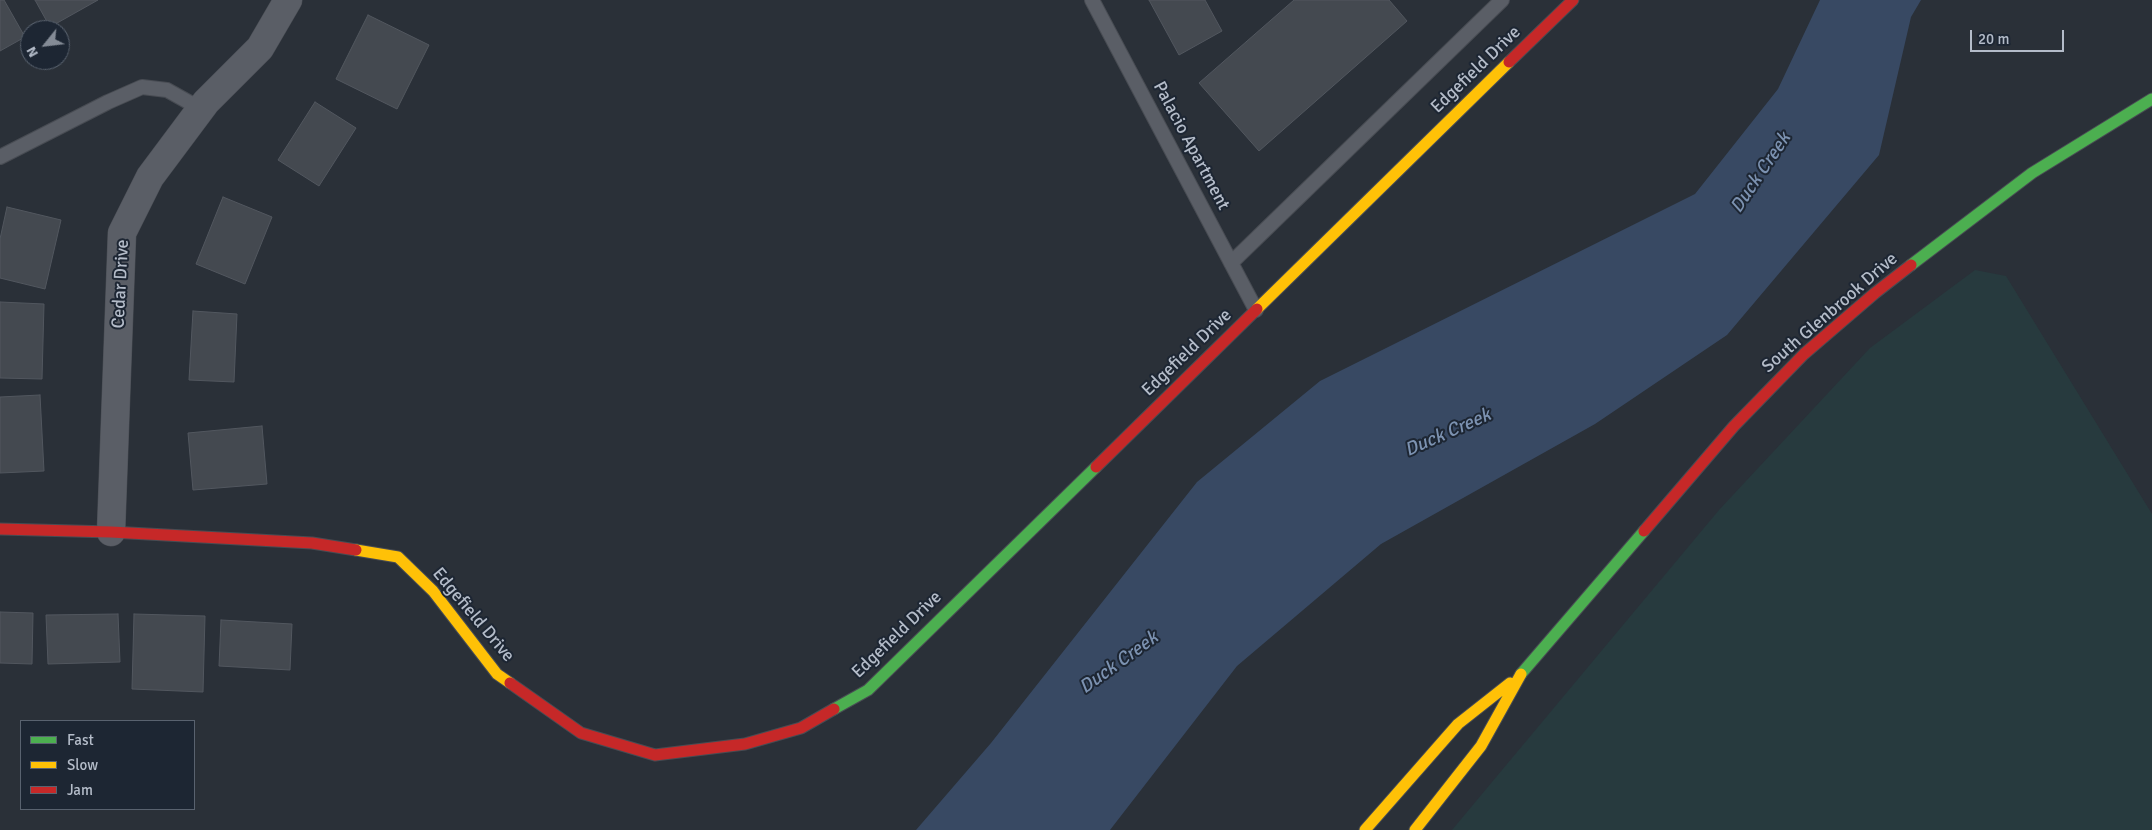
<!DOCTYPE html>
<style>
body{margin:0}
#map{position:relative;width:2152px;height:830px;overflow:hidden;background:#2a3038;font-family:Signika,sans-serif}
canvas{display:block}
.legend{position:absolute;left:20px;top:720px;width:175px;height:90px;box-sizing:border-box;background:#1d2633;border:1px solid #59626f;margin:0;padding:6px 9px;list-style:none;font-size:15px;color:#b4bcc9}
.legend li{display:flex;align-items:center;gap:10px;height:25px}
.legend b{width:25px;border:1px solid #59626f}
.north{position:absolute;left:20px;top:20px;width:50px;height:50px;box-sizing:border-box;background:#1d2633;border:1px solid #59626f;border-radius:50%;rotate:241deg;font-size:14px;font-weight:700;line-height:20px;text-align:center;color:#b4bcc9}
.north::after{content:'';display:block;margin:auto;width:18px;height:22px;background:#848b96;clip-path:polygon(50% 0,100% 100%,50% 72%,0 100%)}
.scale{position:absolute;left:1970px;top:30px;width:94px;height:22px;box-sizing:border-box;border:2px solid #b4bcc9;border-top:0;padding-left:6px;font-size:15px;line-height:18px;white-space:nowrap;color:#b4bcc9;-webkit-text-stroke:4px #1d2633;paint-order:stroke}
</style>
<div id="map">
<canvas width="2152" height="830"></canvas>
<ul class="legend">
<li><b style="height:6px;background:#4caf50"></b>Fast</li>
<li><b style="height:6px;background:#ffc107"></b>Slow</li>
<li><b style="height:6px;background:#c62828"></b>Jam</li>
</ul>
<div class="north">N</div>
<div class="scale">20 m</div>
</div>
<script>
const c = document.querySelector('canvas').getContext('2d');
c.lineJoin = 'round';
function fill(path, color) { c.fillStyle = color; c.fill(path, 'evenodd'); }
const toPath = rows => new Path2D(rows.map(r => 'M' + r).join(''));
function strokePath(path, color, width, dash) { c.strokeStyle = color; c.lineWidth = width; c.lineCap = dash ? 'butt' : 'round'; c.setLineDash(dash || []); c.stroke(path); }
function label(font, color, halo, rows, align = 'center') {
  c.font = font + ' Signika,sans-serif'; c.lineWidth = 4; c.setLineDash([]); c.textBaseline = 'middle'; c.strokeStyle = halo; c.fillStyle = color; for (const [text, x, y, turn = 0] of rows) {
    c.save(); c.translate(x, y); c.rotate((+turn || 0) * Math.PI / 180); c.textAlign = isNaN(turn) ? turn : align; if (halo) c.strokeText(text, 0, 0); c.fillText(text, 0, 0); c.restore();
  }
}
const green = toPath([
 [1975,270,2006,276,2152,514,2152,830,1452,830,1719,510,1870,348]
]);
const water = toPath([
 [1820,0,1921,0,1911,17,1879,155,1727,335,1595,424,1381,544,1237,666,1110,830,916,830,991,743,1197,482,1320,381,1695,194,1778,89]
]);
const building = toPath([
 [0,0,4,0,25,37,0,51,0,0],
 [35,0,98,0,50,27,35,0],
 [1149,0,1205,0,1222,31,1179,55,1149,0],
 [1294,0,1389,0,1407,21,1259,151,1199,83,1294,0],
 [368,15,429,45,397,109,336,79,368,15],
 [315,102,356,128,319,186,278,160,315,102],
 [223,197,272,217,245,284,196,264,223,197],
 [7,207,61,220,45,289,0,278,0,239,7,207],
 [0,302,44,304,42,379,0,378,0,302],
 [193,311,237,314,234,382,189,380,193,311],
 [40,395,44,471,0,473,0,397,40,395],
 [262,426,267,484,193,490,188,433,262,426],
 [0,612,33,613,32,664,0,663,0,612],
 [118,614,120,662,48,664,46,615,118,614],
 [134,614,205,616,203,692,132,689,134,614],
 [221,620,292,624,290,670,219,666,221,620]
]);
const lane = toPath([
 [1092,0,1256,310],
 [0,157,108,102,142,87,167,90,201,109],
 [1231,263,1502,0]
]);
const street = toPath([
 [111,532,122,233,150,177,206,102,260,48,288,0]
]);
const fast = toPath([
 [1911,265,2032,173,2152,99],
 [1521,674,1644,531],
 [834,709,868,690,1096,467]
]);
const slow = toPath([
 [1257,309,1509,62],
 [356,550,398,557,433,591,497,674,510,683],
 [1365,830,1458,724,1510,683],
 [1415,830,1481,746,1521,674]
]);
const jam = toPath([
 [1509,62,1573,0],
 [1096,467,1257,309],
 [0,529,111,532,312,543,356,550],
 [1644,531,1734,426,1804,354,1875,293,1911,265],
 [510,683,581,733,655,755,745,744,801,728,834,709]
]);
const streetNames = [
 ["Edgefield Drive",1476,70,-44],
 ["Palacio Apartment",1191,146,62],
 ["Cedar Drive",121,284,-87],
 ["South Glenbrook Drive",1830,313,-41],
 ["Edgefield Drive",1187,353,-44],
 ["Edgefield Drive",473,615,50],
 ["Edgefield Drive",897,635,-44]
];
const waterNames = [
 ["Duck Creek",1761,173,-56],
 ["Duck Creek",1448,433,-24],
 ["Duck Creek",1119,663,-36]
];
fill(green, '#273a3e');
fill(water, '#384963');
fill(building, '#444950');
strokePath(building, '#52575f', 1);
strokePath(lane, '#484c53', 16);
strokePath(street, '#484c53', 29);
strokePath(fast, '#484c53', 13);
strokePath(slow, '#484c53', 13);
strokePath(jam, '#484c53', 13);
strokePath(lane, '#5a5e66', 14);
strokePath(street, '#5a5e66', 28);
strokePath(fast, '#4caf50', 11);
strokePath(slow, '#ffc107', 11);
strokePath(jam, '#c62828', 11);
label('18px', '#b4bcc9', '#1d2633', streetNames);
label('italic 19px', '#7c92b1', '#1d2633', waterNames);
</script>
